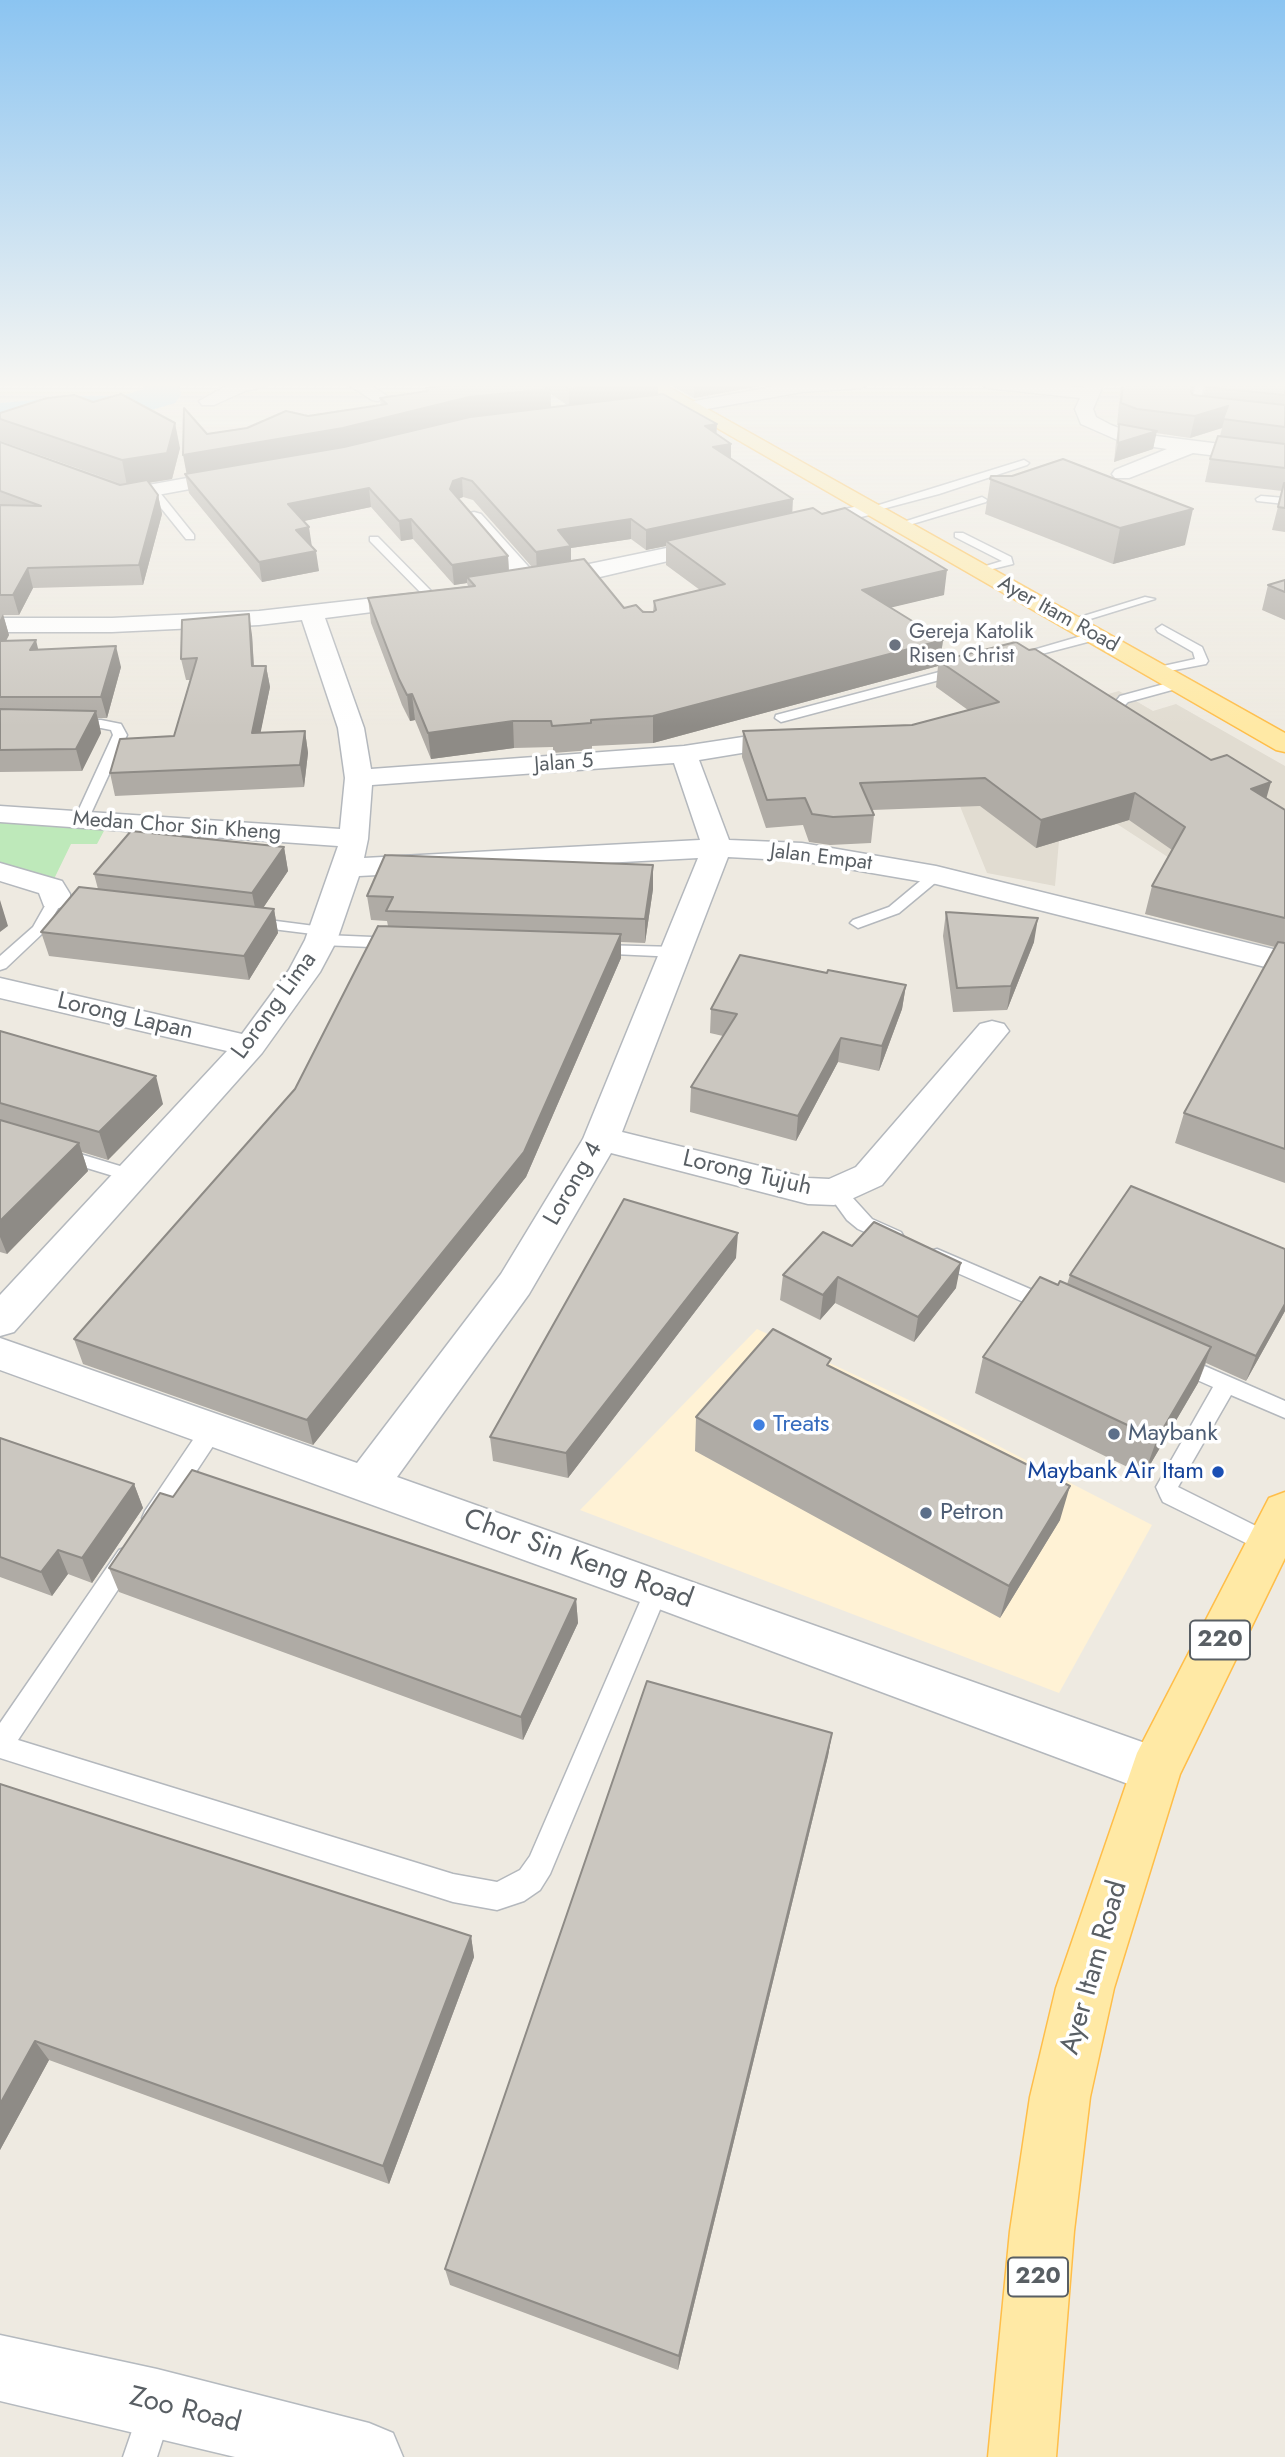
<!DOCTYPE html>
<style>
body{margin:0}
canvas{display:block;background:#eeeae1}
</style>
<canvas width="1285" height="2457"></canvas>
<script>
const c = document.querySelector('canvas').getContext('2d');
c.lineJoin = 'round';
function fill(path, color) { c.fillStyle = color; c.fill(path, 'evenodd'); }
const toPath = rows => new Path2D(rows.map(r => 'M' + r).join(''));
function strokePath(path, color, width, dash) { c.strokeStyle = color; c.lineWidth = width; c.lineCap = dash ? 'butt' : 'round'; c.setLineDash(dash || []); c.stroke(path); }
function label(font, color, halo, rows, align = 'center') {
  c.font = font + ' Jost,sans-serif'; c.lineWidth = 7; c.setLineDash([]); c.textBaseline = 'middle'; c.strokeStyle = halo; c.fillStyle = color; for (const [text, x, y, turn = 0] of rows) {
    c.save(); c.translate(x, y); c.rotate((+turn || 0) * Math.PI / 180); c.textAlign = isNaN(turn) ? turn : align; if (halo) c.strokeText(text, 0, 0); c.fillText(text, 0, 0); c.restore();
  }
}
const commercial = toPath([
 [757,1329,913,1402,1152,1525,1059,1693,580,1510]
]);
const education = toPath([
 [1119,691,1153,711,1176,704,1285,766,1285,951,1145,914,1174,861,1117,824,1059,841,1055,886,987,873,934,742]
]);
const green = toPath([
 [0,822,105,829,97,844,71,844,54,879,0,864]
]);
const river = toPath([
 [143,383,179,383,181,395,175,403,125,418,78,418,0,427,0,403,78,396,122,396,143,389,143,383]
]);
const lane = toPath([
 [1197,383,1205,383,1197,410,1205,413,1200,416,1187,412,1197,383],
 [1024,460,1029,463,1027,465,939,494,871,512,866,509,1024,460],
 [149,489,157,489,194,535,194,539,186,539,149,493,149,489],
 [1261,496,1285,498,1285,504,1257,501,1256,499,1261,496],
 [982,497,987,500,986,502,899,528,894,525,982,497],
 [955,533,963,533,1011,557,1013,564,976,573,976,569,1002,561,955,537,955,533],
 [370,537,378,537,436,596,436,600,428,600,370,541,370,537],
 [1145,597,1155,599,1074,624,1064,622,1145,597],
 [1162,625,1202,647,1208,661,1206,664,1154,674,1154,668,1195,659,1193,652,1158,632,1156,629,1162,625],
 [1095,632,1099,633,1099,639,1015,661,1009,657,1095,632],
 [962,666,968,670,966,673,781,722,775,718,776,715,962,666],
 [1179,680,1183,681,1183,687,1128,702,1125,705,1127,711,1138,717,1138,723,1128,723,1115,713,1113,705,1120,696,1179,680],
 [75,720,101,720,121,724,127,735,88,820,81,824,74,820,113,735,111,730,101,728,70,727,68,724,75,720],
 [936,871,941,872,943,875,941,878,899,913,858,928,850,923,853,920,889,907,931,872,936,871],
 [55,895,78,899,81,902,73,907,60,905,44,932,6,968,0,970,0,956,33,927,50,897,55,895],
 [253,918,330,928,332,931,325,935,396,938,404,943,396,948,321,945,313,940,321,935,248,926,245,923,253,918],
 [598,945,677,947,685,952,677,957,592,953,590,950,592,947,598,945],
 [60,1148,140,1172,142,1176,140,1180,133,1182,54,1158,51,1154,60,1148],
 [835,1185,842,1186,872,1219,901,1232,904,1237,901,1242,887,1242,858,1229,847,1220,826,1191,828,1186,835,1185],
 [937,1249,1058,1301,1061,1306,1058,1311,1051,1313,1044,1311,930,1261,927,1256,930,1251,937,1249],
 [1177,1354,1285,1401,1285,1418,1231,1395,1178,1487,1276,1536,1280,1543,1276,1550,1268,1553,1260,1550,1163,1502,1160,1496,1156,1487,1213,1387,1170,1368,1167,1362,1170,1356,1177,1354],
 [213,1419,221,1422,224,1428,221,1434,161,1525,153,1527,145,1525,142,1518,145,1511,205,1422,213,1419],
 [127,1547,135,1550,139,1557,135,1564,18,1740,453,1874,497,1882,520,1870,530,1856,649,1581,657,1578,665,1581,669,1588,550,1874,540,1890,524,1901,497,1910,453,1902,0,1758,0,1723,119,1550,127,1547],
 [155,2394,167,2399,172,2411,157,2457,123,2457,143,2399,155,2394]
]);
const street = toPath([
 [232,383,267,383,264,387,245,391,214,405,202,405,199,401,232,383],
 [346,383,368,383,387,396,378,401,372,400,346,383],
 [793,383,870,383,861,388,802,392,690,412,681,407,690,402,793,383],
 [979,383,1039,383,1084,388,1086,383,1104,383,1093,409,1096,417,1111,425,1132,433,1285,452,1285,464,1193,453,1129,478,1115,478,1112,474,1115,470,1167,449,1122,442,1081,424,1075,409,1080,398,988,388,979,383],
 [237,469,244,471,247,475,244,479,125,501,97,492,94,488,97,484,104,482,126,489,237,469],
 [871,503,878,505,881,509,878,513,801,531,794,529,790,525,794,521,871,503],
 [474,512,481,514,536,575,715,538,723,539,726,544,723,549,715,550,587,580,530,589,522,587,467,522,464,518,467,514,474,512],
 [419,593,427,595,430,600,427,605,325,618,364,728,371,769,684,746,769,733,778,735,782,741,778,747,699,760,729,840,802,843,936,866,1285,952,1285,972,936,884,802,861,728,857,622,1132,808,1178,829,1179,856,1167,980,1024,992,1021,1004,1024,1009,1031,882,1185,847,1201,834,1205,808,1204,611,1153,529,1294,397,1477,1173,1753,1181,1770,1173,1787,1155,1794,640,1602,0,1370,0,1338,357,1463,501,1274,583,1139,698,858,359,876,337,940,320,972,262,1053,14,1332,0,1336,0,1295,227,1051,0,998,0,978,242,1034,289,970,305,940,338,846,0,822,0,806,340,829,345,778,338,728,302,620,259,625,112,632,0,632,0,618,112,618,259,611,419,593],
 [674,763,700,840,364,858,368,839,372,785,674,763],
 [0,863,62,881,70,894,70,900,66,906,55,909,44,906,39,893,0,881,0,863]
]);
const secondary = toPath([
 [0,2335,157,2369,369,2423,393,2433,403,2457,235,2457,0,2401,0,2335]
]);
const primary = toPath([
 [639,383,661,383,1285,733,1285,752,1276,750,639,383],
 [1285,1492,1285,1558,1180,1774,1114,1988,1090,2097,1074,2231,1056,2457,988,2457,1010,2231,1030,2097,1056,1988,1137,1753,1269,1498,1285,1492]
]);
const wall = toPath([
 [464,383,658,383,658,395,731,444,731,458,792,513,944,595,890,607,943,640,940,661,1266,798,1285,810,1285,1183,1175,1143,1184,1113,1275,947,1145,914,1152,886,1172,850,1129,820,1036,848,980,806,872,810,874,815,871,843,830,845,809,842,803,825,766,828,742,757,743,731,912,725,968,710,936,687,938,666,653,743,592,746,592,750,553,753,553,747,514,748,431,759,415,720,410,721,402,705,371,623,368,598,468,586,467,583,454,585,413,539,401,541,371,507,303,521,319,571,262,582,189,493,185,474,247,428,308,416,381,405,380,398,426,391,426,388],
 [551,394,567,405,551,407],
 [463,497,473,500,532,567,509,571,508,556,459,499],
 [631,539,646,550,666,546,666,565,700,590,654,601,653,612,624,608,571,561,571,548],
 [667,383,777,383,694,398],
 [1121,383,1195,383,1192,393,1193,395,1203,396,1206,383,1285,383,1285,532,1272,530,1282,491,1205,482,1210,459,1220,436,1222,428,1190,438,1156,433,1153,449,1114,462,1116,442,1119,425,1117,425],
 [0,413,180,448,172,479,149,483,158,495,162,514,143,585,33,588,19,615,3,615,9,635,6,641,38,650,121,667,107,718,98,718,101,733,82,771,0,772,0,442,122,484,0,441],
 [991,476,1185,545,1113,564,985,514],
 [1268,585,1285,592,1285,620,1262,610],
 [252,635,254,666,266,666,270,687,260,733,305,731,308,753,304,787,115,796,110,773,174,736,190,680,186,680,181,659],
 [284,847,288,871,263,908,274,909,278,933,249,980,49,956,41,932,98,889,94,874],
 [653,889,645,943,621,942,621,958,526,1177,313,1445,83,1364,74,1339,295,1089,388,926,387,921,371,920,367,896],
 [946,912,1034,942,1007,1010,953,1012,943,936],
 [827,973,906,985,902,1009,879,1071,838,1062,796,1141,690,1112,691,1087,723,1036,710,1033,711,1009],
 [0,1031,163,1104,108,1160,82,1152,88,1171,7,1254,0,1252],
 [852,1246,956,1288,914,1342,835,1303,820,1320,780,1300,783,1275],
 [1285,1249,1285,1311,1246,1381,1206,1363,1198,1383,1144,1475,975,1393,983,1357,1058,1285,1067,1284,1070,1275],
 [736,1258,568,1478,493,1461,490,1437],
 [830,1366,1060,1520,1000,1618,695,1451,696,1417],
 [0,1438,134,1484,143,1508,92,1583,68,1574,52,1596,0,1577],
 [173,1497,576,1599,578,1623,523,1740,119,1592,109,1568],
 [832,1733,828,1756,678,2370,450,2285,445,2269],
 [0,1784,471,1936,474,1957,389,2184,49,2060,0,2150]
]);
const shadedWall = toPath([
 [622,383,658,383,658,397,569,407,569,389],
 [694,383,777,383,694,398],
 [550,389,551,409,345,448,187,476,183,455,469,397],
 [1228,406,1222,428,1190,438,1195,416],
 [175,423,180,448,172,479,127,486,122,460],
 [717,424,716,442,705,426],
 [1157,431,1153,449,1114,462,1118,443],
 [731,444,731,462,713,447],
 [462,478,463,497,455,500,450,489,453,481],
 [369,488,371,507,290,524,288,504],
 [158,495,162,514,143,585,139,565],
 [793,499,792,518,666,541,666,546,646,550,646,530],
 [1193,509,1185,545,1113,564,1120,528],
 [411,519,413,539,401,541,399,521],
 [631,519,631,539,571,548,571,566,537,572,536,552,558,530],
 [309,527,312,547,296,530],
 [316,551,319,571,262,582,259,562],
 [508,556,509,576,467,577,467,583,454,585,452,565],
 [28,568,33,588,19,615,13,595],
 [947,570,944,595,860,615,862,590],
 [3,614,9,635,0,652,0,620],
 [249,614,252,635,255,688,252,666],
 [36,640,41,661,30,650],
 [943,640,940,662,939,661,938,666,653,743,653,716],
 [116,646,121,667,107,718,101,697],
 [266,666,270,687,256,755,252,733],
 [412,694,415,720,410,721,407,695],
 [96,711,101,733,82,771,76,749],
 [513,721,514,748,431,759,428,733],
 [305,731,308,753,304,787,300,765],
 [1271,782,1263,810,1251,789],
 [1135,793,1129,820,1036,848,1041,820],
 [284,847,288,871,257,917,252,893],
 [653,865,653,889,645,943,645,919],
 [0,900,8,926,0,932],
 [274,909,278,933,249,980,244,956],
 [1038,918,1034,942,1007,1010,1011,986],
 [621,934,621,958,526,1177,313,1445,307,1420],
 [906,985,902,1009,879,1071,882,1046],
 [841,1038,838,1062,796,1141,798,1116],
 [156,1076,163,1104,108,1160,99,1132],
 [79,1143,88,1171,7,1254,0,1237,0,1221],
 [738,1233,736,1258,568,1478,566,1453],
 [961,1263,956,1288,914,1342,918,1317],
 [838,1277,835,1303,820,1320,823,1295],
 [1285,1304,1285,1311,1246,1381,1256,1356],
 [1211,1347,1198,1383,1144,1475,1157,1439],
 [134,1484,143,1508,92,1583,82,1558],
 [1070,1486,1060,1520,1000,1618,1009,1586],
 [58,1550,68,1574,52,1596,41,1572],
 [576,1599,578,1623,523,1740,521,1717],
 [832,1733,828,1756,678,2370,679,2356],
 [471,1936,474,1957,389,2184,383,2166],
 [35,2041,49,2060,0,2150,0,2104]
]);
const building = toPath([
 [464,383,536,383,550,389,469,397,343,428,183,455,184,408,207,434,247,428,286,411,308,416,387,404,380,398,428,391,426,388,464,383],
 [560,383,622,383,569,389,560,383],
 [1123,383,1194,383,1191,392,1193,395,1285,405,1285,427,1223,419,1228,406,1195,416,1137,409,1121,403,1123,383],
 [1206,383,1285,383,1285,395,1205,387,1206,383],
 [121,394,175,423,167,453,122,460,0,419,0,413,47,398,74,395,93,402,121,394],
 [663,394,717,424,705,426,731,444,713,447,793,499,646,530,631,519,558,530,571,546,536,552,472,481,462,478,453,481,450,489,508,556,452,565,411,519,399,521,369,488,288,504,309,527,296,530,316,551,259,562,185,474,344,447,470,417,663,394],
 [1119,424,1157,431,1118,443,1119,424],
 [1218,436,1285,444,1285,468,1210,459,1218,436],
 [0,442,120,485,147,480,158,495,139,565,28,568,13,595,0,595,0,505,41,506,0,491,0,442],
 [1063,459,1193,509,1120,528,990,479,991,476,1012,476,1063,459],
 [1284,483,1285,483,1285,508,1278,507,1284,483],
 [813,508,822,514,845,508,947,570,862,590,943,640,653,716,591,720,591,723,552,726,551,721,513,721,428,733,412,694,407,695,399,679,368,598,475,586,467,577,584,559,624,608,636,605,643,612,653,612,656,610,654,601,725,584,666,541,813,508],
 [1285,580,1285,592,1268,585,1285,580],
 [249,614,252,666,266,666,252,733,305,731,300,765,110,773,120,739,174,736,197,658,181,659,182,620,249,614],
 [36,640,30,650,116,646,101,697,0,697,0,641,36,640],
 [1016,642,1029,650,1035,649,1211,760,1227,755,1271,782,1251,789,1285,810,1285,918,1152,886,1185,827,1135,793,1041,820,985,778,860,783,874,815,833,817,812,814,805,798,767,800,743,731,912,725,999,702,939,661,1016,642],
 [0,709,96,711,76,749,0,750,0,709],
 [131,831,284,847,252,893,94,874,131,831],
 [385,855,653,865,645,919,386,911,393,897,367,896,385,855],
 [79,887,274,909,244,956,41,932,79,887],
 [946,912,1038,918,1011,986,957,988,946,912],
 [378,926,621,934,524,1152,307,1420,74,1339,295,1089,378,926],
 [1278,942,1285,943,1285,1149,1184,1113,1278,942],
 [740,955,827,973,828,970,906,985,882,1046,841,1038,798,1116,691,1087,737,1014,711,1009,740,955],
 [0,1031,156,1076,99,1132,0,1103,0,1031],
 [0,1120,79,1143,0,1221,0,1120],
 [1131,1186,1285,1249,1285,1304,1256,1356,1070,1275,1131,1186],
 [624,1199,738,1233,566,1453,490,1437,624,1199],
 [874,1222,961,1263,918,1317,838,1277,823,1295,783,1275,823,1232,852,1246,874,1222],
 [1040,1277,1058,1285,1060,1281,1211,1347,1157,1439,983,1357,1040,1277],
 [773,1329,831,1359,827,1365,1070,1486,1009,1586,696,1417,773,1329],
 [0,1438,134,1484,82,1558,58,1550,41,1572,0,1557,0,1438],
 [192,1470,576,1599,521,1717,109,1568,160,1493,173,1497,192,1470],
 [647,1681,832,1733,679,2356,445,2269,647,1681],
 [0,1784,471,1936,383,2166,35,2041,0,2104,0,1784]
]);
const markers = [
 [895,645,7,"#6b7280"],
 [759,1425,7,"#3f7fe0"],
 [1114,1434,7,"#5c6f8a"],
 [1218,1472,7,"#1a4fb4"],
 [926,1513,7,"#5c6f8a"]
];
const farStreetnames = [
 ["Ayer Itam Road",1058,615,29],
 ["Jalan 5",564,764,-4],
 ["Medan Chor Sin Kheng",177,827,4],
 ["Jalan Empat",821,858,7]
];
const farWorshipnames = [
 ["Gereja Katolik",909,633],
 ["Risen Christ",909,657]
];
const shields = [
 [1220,1640,60],
 [1038,2277,60]
];
const shieldNames = [
 ["220",1220,1640],
 ["220",1038,2277]
];
const streetNames = [
 ["Lorong Lima",275,1006,-54],
 ["Lorong Lapan",125,1017,13],
 ["Lorong Tujuh",747,1174,13],
 ["Lorong 4",574,1184,-60]
];
const shopNames = [
 ["Treats",773,1425]
];
const serviceNames = [
 ["Maybank",1128,1434],
 ["Petron",940,1513]
];
const transitNames = [
 ["Maybank Air Itam",1204,1472]
];
const nearStreetnames = [
 ["Chor Sin Keng Road",578,1560,20],
 ["Ayer Itam Road",1095,1968,-74],
 ["Zoo Road",185,2411,14]
];
fill(commercial, '#fff2d5');
fill(education, '#e1dcd1');
fill(green, '#bee9ba');
fill(river, '#a0ddff');
strokePath(lane, '#b4b8bd', 3);
strokePath(street, '#b4b8bd', 3);
strokePath(secondary, '#b5babf', 3);
strokePath(primary, '#ffbe49', 3);
fill(lane, '#fff');
fill(street, '#fff');
fill(secondary, '#fff');
fill(primary, '#ffe9a5');
fill(wall, '#afaba5');
fill(shadedWall, '#8e8b86');
fill(building, '#cbc7c0');
strokePath(building, '#8e8b86', 2);
const sky = c.createLinearGradient(0, 0, 0, 727);
sky.addColorStop(0, '#8bc4f1');
sky.addColorStop(0.53, '#f7f6f2');
sky.addColorStop(1, '#f7f6f200');
c.fillStyle = sky;
c.fillRect(0, 0, 1285, 727);
for (const [x, y, r, color] of markers) { const dot = new Path2D(); dot.arc(x, y, r, 0, 2 * Math.PI); c.fillStyle = color; c.fill(dot); strokePath(dot, '#fff', 2.5); }
label('21px', '#595f64', '#fff', farStreetnames);
label('21px', '#5b616d', '#fff', farWorshipnames, 'left');
for (const [x, y, w] of shields) { const box = new Path2D(); box.roundRect(x - w / 2, y - 19.5, w, 39, 5); c.fillStyle = '#fff'; c.fill(box); strokePath(box, '#595f64', 2); }
label('bold 23px', '#595f64', null, shieldNames);
label('24px', '#595f64', '#fff', streetNames);
label('24px', '#366cbe', '#fff', shopNames, 'left');
label('24px', '#4e5e75', '#fff', serviceNames, 'left');
label('24px', '#164399', '#fff', transitNames, 'right');
label('28px', '#595f64', '#fff', nearStreetnames);
</script>
